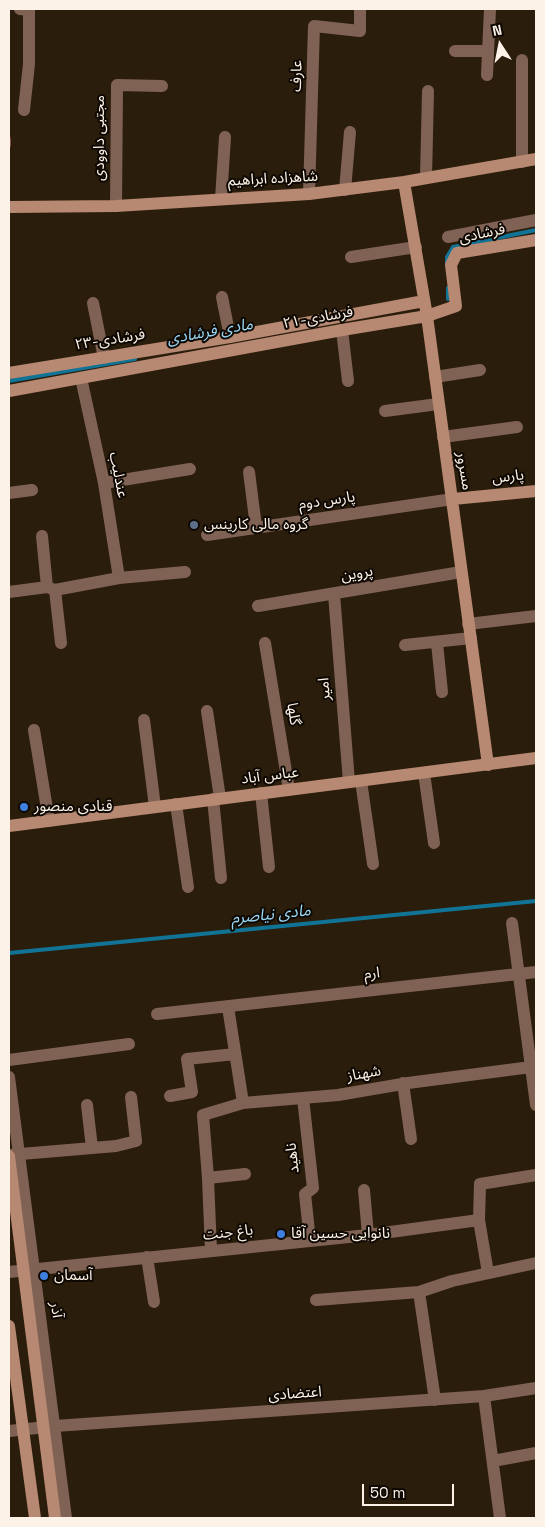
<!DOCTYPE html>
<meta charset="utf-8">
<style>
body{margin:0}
#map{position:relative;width:545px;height:1527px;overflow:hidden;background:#2b1d0b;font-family:"Space Grotesk",sans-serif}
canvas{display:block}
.frame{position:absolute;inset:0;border:10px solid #fcf2e7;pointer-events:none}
.north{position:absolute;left:475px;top:20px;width:50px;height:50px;-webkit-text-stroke:4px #0e0803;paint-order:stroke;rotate:349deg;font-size:14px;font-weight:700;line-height:20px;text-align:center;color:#fcf2e7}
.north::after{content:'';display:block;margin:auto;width:18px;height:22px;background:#fcf2e7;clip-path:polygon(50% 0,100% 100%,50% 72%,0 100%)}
.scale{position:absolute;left:362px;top:1484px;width:92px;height:22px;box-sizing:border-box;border:2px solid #fcf2e7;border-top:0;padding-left:6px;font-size:15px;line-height:18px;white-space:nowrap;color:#fcf2e7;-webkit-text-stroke:4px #0e0803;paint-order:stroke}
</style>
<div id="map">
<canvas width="545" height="1527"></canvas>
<div class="frame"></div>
<div class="north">N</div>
<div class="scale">50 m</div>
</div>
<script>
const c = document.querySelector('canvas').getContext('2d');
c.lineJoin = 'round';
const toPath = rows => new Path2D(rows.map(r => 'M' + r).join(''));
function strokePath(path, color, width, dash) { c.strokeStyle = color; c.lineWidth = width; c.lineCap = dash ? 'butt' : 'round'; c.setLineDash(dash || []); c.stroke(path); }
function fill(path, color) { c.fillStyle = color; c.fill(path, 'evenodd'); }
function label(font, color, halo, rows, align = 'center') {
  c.font = font + ' "Space Grotesk","Noto Sans Arabic",sans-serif'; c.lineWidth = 4; c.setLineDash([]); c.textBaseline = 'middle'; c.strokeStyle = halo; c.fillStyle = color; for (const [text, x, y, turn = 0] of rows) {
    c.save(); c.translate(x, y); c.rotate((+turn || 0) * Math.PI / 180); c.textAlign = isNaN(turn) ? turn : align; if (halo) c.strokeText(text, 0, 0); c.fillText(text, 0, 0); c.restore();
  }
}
const stream = toPath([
 [447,264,447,257,453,247,536,230],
 [448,288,448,299],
 [9,381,135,359],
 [9,953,536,901]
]);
const street = toPath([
 [20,9,29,10,29,64,24,110],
 [455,51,487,51],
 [487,75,490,9],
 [522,162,522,60],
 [426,178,428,91],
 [345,190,350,132],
 [309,194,314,26,360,31,360,9],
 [221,199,225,137],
 [116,206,117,85,162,86],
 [448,237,536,220],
 [351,257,416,247],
 [222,297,230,337],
 [93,303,104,358],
 [342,330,348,381],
 [435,377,480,370],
 [81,378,104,483,119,578],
 [385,411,438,404],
 [443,437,517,427],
 [249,472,256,527],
 [104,483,190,469],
 [9,493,32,490],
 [207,535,453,499],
 [42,536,47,587],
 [55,590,61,643],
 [9,592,47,587,55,590,119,578,185,572],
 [334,594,349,782],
 [258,606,461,572],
 [468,624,536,616],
 [265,643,289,790],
 [437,643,442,692],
 [405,645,471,638],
 [207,711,220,798],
 [144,720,155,807],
 [34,730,49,821],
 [424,773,434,843],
 [361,781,373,864],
 [261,793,269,867],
 [213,799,221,878],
 [176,804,188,887],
 [512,923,536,1105],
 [228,1007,243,1103],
 [157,1014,536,972],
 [9,1060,129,1044],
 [9,1077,66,1518],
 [403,1083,411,1139],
 [170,1096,192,1092,187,1059,235,1054],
 [303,1098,313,1188,305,1194,310,1241],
 [87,1105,92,1148],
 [9,1155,116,1146,136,1141,131,1097],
 [208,1178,245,1174],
 [364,1190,368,1235],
 [211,1251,208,1178,203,1115,243,1103,338,1095,408,1083,531,1067],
 [147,1257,154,1302],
 [9,1272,368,1235,479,1220],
 [488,1273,479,1220,480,1184,536,1175],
 [419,1292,435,1400],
 [316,1300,419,1292,452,1281,536,1263],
 [484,1396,500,1518],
 [9,1431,55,1426,484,1396,536,1388],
 [493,1461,536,1453]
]);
const secondary = toPath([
 [404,182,427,316,488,765],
 [9,207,116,206,309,194,404,182,536,159],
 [9,373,230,337,424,301],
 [9,391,342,330,427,316,456,306,451,265,457,253,536,240],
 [453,499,536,491],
 [9,826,536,758],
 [9,1156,55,1518],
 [9,1326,35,1518]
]);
const shadedWall = toPath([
 [11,136,11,145,9,152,9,143]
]);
const markers = [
 [194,525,5,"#5c6f8a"],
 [24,807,5,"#3f7fe0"],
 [281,1234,5,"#3f7fe0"],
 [44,1276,5,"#3f7fe0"]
];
const streetNames = [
 ["عارف",297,76,-88],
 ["مجتبی داوودی",100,138,-90],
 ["شاهزاده ابراهیم",273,179,-3],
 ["فرشادی",482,234,-12],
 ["۲۱-فرشادی",318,318,-10],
 ["۲۳-فرشادی",110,340,-9],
 ["مسرور",464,471,81],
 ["عندلیب",118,475,79],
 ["پارس",508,477,-6],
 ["پارس دوم",327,501,-8],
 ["پروین",357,574,-10],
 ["امیر",325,689,-94],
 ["گلها",293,714,81],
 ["عباس آباد",270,776,-7],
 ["ارم",372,974,-6],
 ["شهناز",364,1074,-10],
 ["ناهید",293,1158,-96],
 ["باغ جنت",228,1233,-6],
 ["آذر",56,1310,82],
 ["اعتضادی",295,1394,-4]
];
const poiNames = [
 ["گروه مالی کارینس",204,525],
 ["قنادی منصور",34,807],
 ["نانوایی حسین آقا",291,1234],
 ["آسمان",54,1276]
];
const waterNames = [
 ["مادی فرشادی",210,332,-10],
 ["مادی نیاصرم",271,915,-6]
];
strokePath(stream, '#117496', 4);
strokePath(street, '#806255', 12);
strokePath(secondary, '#b78872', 12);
fill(shadedWall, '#844f49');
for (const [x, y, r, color] of markers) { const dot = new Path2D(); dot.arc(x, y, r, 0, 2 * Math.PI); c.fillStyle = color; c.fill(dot); strokePath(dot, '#0e0803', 2); }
label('15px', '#fcf2e7', '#0e0803', streetNames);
label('15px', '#fcf2e7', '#0e0803', poiNames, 'left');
label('italic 16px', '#98d8f5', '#0e0803', waterNames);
</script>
